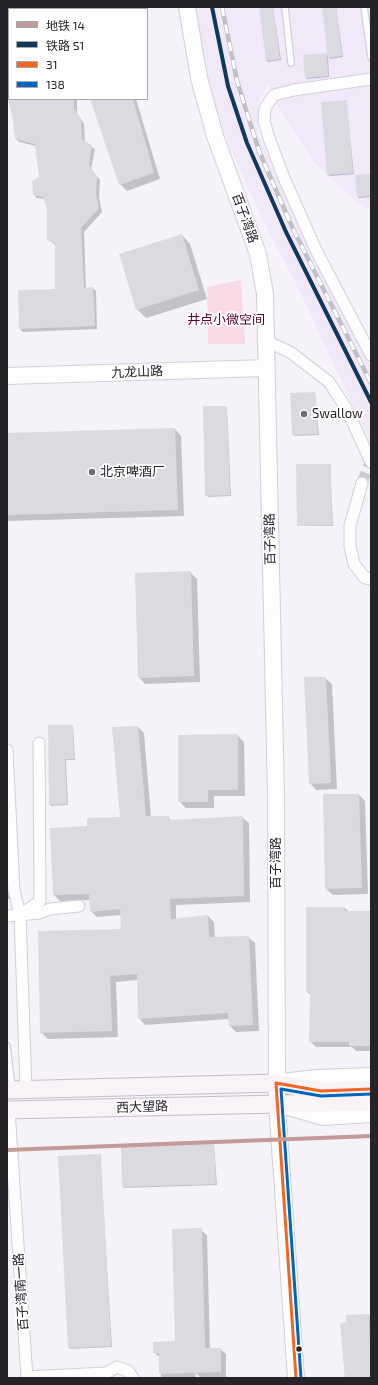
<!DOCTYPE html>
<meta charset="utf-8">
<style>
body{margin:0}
#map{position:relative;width:378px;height:1385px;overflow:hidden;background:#f6f2fa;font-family:"Exo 2","Noto Sans SC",sans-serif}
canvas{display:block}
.frame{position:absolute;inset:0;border:8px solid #262329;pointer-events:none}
.legend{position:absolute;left:8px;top:8px;width:140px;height:92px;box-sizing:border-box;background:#fff;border:1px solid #a8a7a9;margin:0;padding:5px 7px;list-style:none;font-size:12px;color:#262329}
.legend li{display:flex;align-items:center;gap:8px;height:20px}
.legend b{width:20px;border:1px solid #a8a7a9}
</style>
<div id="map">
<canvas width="378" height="1385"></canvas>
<div class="frame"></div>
<ul class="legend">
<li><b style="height:5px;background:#c39a95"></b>地铁 14</li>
<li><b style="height:5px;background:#11385b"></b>铁路 S1</li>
<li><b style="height:5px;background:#f26522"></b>31</li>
<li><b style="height:5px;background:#0065bd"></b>138</li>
</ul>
</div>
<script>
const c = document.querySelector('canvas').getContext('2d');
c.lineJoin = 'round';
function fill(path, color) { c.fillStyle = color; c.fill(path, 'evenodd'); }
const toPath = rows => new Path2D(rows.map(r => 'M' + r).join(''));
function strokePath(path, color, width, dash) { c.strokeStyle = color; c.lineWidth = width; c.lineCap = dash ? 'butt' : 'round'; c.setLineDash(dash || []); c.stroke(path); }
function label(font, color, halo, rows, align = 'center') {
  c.font = font + ' "Exo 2","Noto Sans SC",sans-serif'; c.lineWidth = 3.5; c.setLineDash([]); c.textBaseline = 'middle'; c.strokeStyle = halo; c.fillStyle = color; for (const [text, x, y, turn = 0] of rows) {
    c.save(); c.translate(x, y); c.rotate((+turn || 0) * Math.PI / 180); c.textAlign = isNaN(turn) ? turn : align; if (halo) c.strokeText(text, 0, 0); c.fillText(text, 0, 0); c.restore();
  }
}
const built = toPath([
 [195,7,371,7,371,211,350,197,313,161,277,105,268,84,258,104,258,135,371,366,371,445,299,290,261,217,230,148,212,96,200,41]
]);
const green = toPath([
 [241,280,245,344,208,344,207,287]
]);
const shadow = toPath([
 [20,7,60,7,60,9,17,9],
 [82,7,120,7,121,9,82,9],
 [260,7,273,7,281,60,268,62,267,61],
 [323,7,336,7,343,57,330,59,328,56,329,77,307,79,306,78,326,54,329,56],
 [9,48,9,62,8,61],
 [9,93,9,99,77,99,77,113,84,124,85,143,95,149,91,169,100,180,99,198,102,212,84,232,86,289,93,288,96,291,97,329,23,332,20,329,19,291,56,290,56,245,48,240,48,209,45,199,37,198,34,195,40,177,36,146,19,142,16,139,14,121,9,100],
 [91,99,136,99,160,179,127,191,120,184],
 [346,101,354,174,330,176,328,175],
 [371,175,371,197,359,198,358,197],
 [182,235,190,244,207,299,146,318,137,309],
 [315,393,319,435,295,436,293,435],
 [227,407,231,496,208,497,206,495],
 [175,429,181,436,184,516,7,521,7,434],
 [330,465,333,526,299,526,298,525],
 [190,572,197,579,200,682,145,684,139,677],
 [325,678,332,684,337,789,316,790,310,783],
 [73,726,75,760,66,760,68,805,51,806,50,804],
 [138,727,144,733,151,817,168,817,172,821,242,817,249,823,250,902,176,905,176,920,208,916,214,922,215,938,248,937,255,943,259,1031,236,1032,230,1026,229,1019,145,1025,139,1018,138,980,116,982,118,1037,48,1039,41,1032,122,930,121,915,97,917,91,911,91,900,60,901,54,895,88,827,122,818],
 [237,735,244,742,245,796,214,796,214,808,186,808,180,802],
 [7,778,11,899,7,899],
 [359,795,365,801,368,894,333,895,326,889],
 [307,908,345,908,349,912,371,912,371,1051,356,1051,352,1047,316,1047,310,1041,311,995,307,992],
 [214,1144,217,1185,125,1188,123,1187,122,1148],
 [100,1155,112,1347,71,1349,69,1348],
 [201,1230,207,1235,210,1349,220,1349,226,1354,226,1377,201,1378,196,1373,195,1378,161,1378,160,1358,154,1352,176,1342],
 [369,1315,371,1317,371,1378,345,1378,341,1324]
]);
const building = toPath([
 [259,7,273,7,280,59,266,61],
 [322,7,336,7,342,56,328,58],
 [327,53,328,76,305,78,303,55],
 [8,99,74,99,74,109,81,120,82,140,92,145,89,165,97,176,96,194,99,208,81,228,84,288,93,287,95,326,19,329,18,290,55,289,55,243,47,240,47,209,43,197,33,195,32,181,39,177,35,144,15,139,13,121],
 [90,99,133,99,154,173,119,185],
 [347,100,353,173,327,175,321,102],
 [371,174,371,196,357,197,355,175],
 [182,234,199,290,136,310,119,254],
 [315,392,318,434,292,435,290,393],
 [203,406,227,406,230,495,205,496],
 [175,428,178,510,7,515,7,433],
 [296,464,331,464,332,525,297,526],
 [191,571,194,676,138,678,135,573],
 [304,677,326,677,331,783,309,784],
 [48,725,73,725,74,759,65,759,67,804,49,805],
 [138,726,146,816,169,816,169,820,243,816,244,896,170,899,171,919,208,915,209,937,249,936,253,1025,229,1026,228,1013,138,1019,137,974,110,976,112,1031,40,1033,38,931,121,929,120,909,90,912,89,894,53,895,50,828,87,826,87,818,120,817,112,727],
 [238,734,238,790,208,790,208,802,178,802,178,735],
 [323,794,359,794,362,888,325,889],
 [306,907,345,907,345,911,371,911,371,1046,349,1046,349,1042,309,1042,310,992,306,992],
 [214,1143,216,1184,122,1187,121,1147],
 [101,1154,111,1346,68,1348,58,1156],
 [202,1228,205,1348,221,1348,221,1372,159,1374,159,1353,153,1353,153,1342,175,1341,172,1229],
 [369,1314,371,1378,345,1378,340,1323,346,1322,346,1315]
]);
const streetTunnel = toPath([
 [362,483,371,460]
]);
const lane = toPath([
 [285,7,291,63],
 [364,7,371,57],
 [7,1046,12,1087]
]);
const street = toPath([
 [371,79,294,90,274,95,265,108,264,121,269,138,284,178,316,250,371,355],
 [266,341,290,352,329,382,346,408,371,462],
 [362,483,350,526,350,546,354,564,365,578,371,579],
 [7,750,14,890,20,915,26,1089],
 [20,915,40,901,39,743],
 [7,916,40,913,50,909,79,906],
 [9,1110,27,1378],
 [27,1377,106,1373],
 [105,1378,106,1373,117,1367,128,1371,133,1378]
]);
const secondary = toPath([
 [187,7,199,78,215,136,258,254,265,294,276,797,277,1103,296,1378],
 [7,376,266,368],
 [282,1082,317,1078,371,1076],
 [286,1106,323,1117,371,1114]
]);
const primary = toPath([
 [7,1090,276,1083,321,1091,371,1089],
 [7,1110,371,1102]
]);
const rail = toPath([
 [222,7,237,81,259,151,293,229,371,383]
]);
const bus1 = toPath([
 [296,1378,276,1083,321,1091,371,1089]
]);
const bus2 = toPath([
 [301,1378,281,1089,321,1096,371,1094]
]);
const rail1 = toPath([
 [212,7,228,86,247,143,286,232,371,402]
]);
const metro1 = toPath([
 [7,1150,371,1136]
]);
const markers = [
 [304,414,4,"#6f6b72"],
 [92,472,4,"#6f6b72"],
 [299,1349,3.5,"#262329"]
];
const streetNames = [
 ["百子湾路",245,218,70],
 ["九龙山路",137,372,-2],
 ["百子湾路",270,539,-91],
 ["百子湾路",276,863,-90],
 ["西大望路",142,1107,-2],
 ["百子湾南一路",21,1292,-94]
];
const parkNames = [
 ["井点小微空间",226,320]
];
const poiNames = [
 ["Swallow",312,414],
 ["北京啤酒厂",100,472]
];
fill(built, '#f1e9fa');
fill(green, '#f9d9e5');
fill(shadow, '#0003');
fill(building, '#dbdae1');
strokePath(streetTunnel, '#ccc9d0', 11, [11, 5.5]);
strokePath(lane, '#d2cfd5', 8);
strokePath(street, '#d2cfd5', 13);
strokePath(secondary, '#d2cfd5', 18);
strokePath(primary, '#c7bdc7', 19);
strokePath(lane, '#fefdfe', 5.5);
strokePath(street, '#fefdfe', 11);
strokePath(secondary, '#fefdfe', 16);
strokePath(primary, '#f8f3f7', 17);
strokePath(rail, '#c1c1c3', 4.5);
strokePath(rail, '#fff', 3, [9]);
strokePath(bus1, '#f26522', 3);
strokePath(bus2, '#0065bd', 3);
strokePath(rail1, '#11385b', 4);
strokePath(metro1, '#c39a95', 4);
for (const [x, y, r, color] of markers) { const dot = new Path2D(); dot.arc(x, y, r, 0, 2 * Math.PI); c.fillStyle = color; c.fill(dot); strokePath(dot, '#fff', 1.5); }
label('13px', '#262329', '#fff', streetNames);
label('13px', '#59022b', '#fff', parkNames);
label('13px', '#262329', '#fff', poiNames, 'left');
</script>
